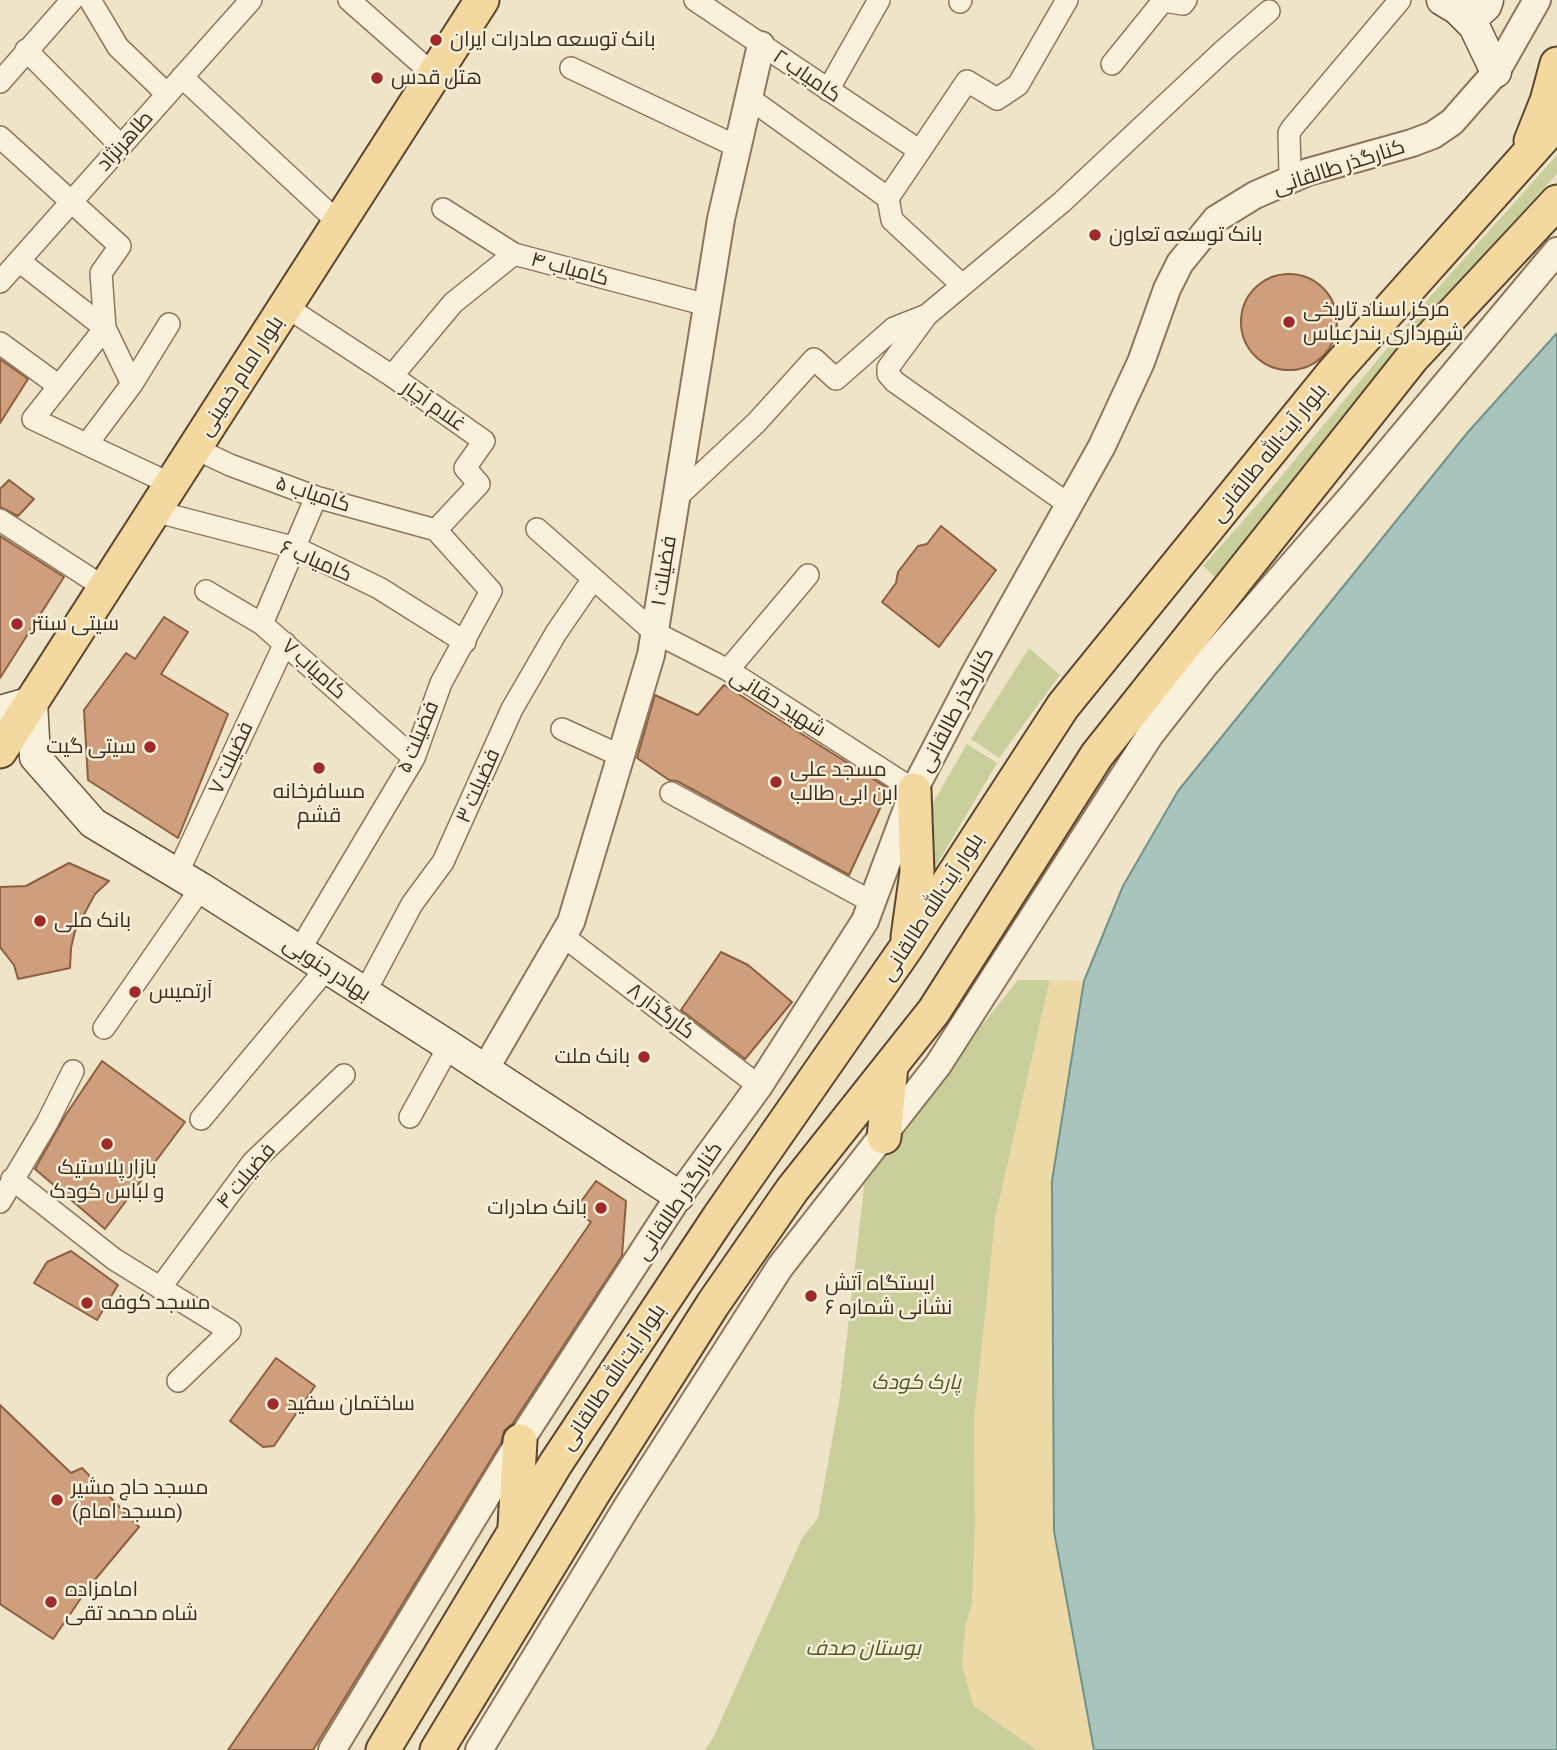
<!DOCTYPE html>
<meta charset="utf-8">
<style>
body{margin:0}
canvas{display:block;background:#f0e4c8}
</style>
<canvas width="1557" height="1750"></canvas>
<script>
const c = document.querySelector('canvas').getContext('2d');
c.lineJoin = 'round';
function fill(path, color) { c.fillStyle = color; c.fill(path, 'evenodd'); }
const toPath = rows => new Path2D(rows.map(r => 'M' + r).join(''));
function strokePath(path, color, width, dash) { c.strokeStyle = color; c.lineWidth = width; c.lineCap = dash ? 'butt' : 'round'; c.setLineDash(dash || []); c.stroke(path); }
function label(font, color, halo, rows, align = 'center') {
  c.font = font + ' "Crimson Pro",Cairo,serif'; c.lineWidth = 5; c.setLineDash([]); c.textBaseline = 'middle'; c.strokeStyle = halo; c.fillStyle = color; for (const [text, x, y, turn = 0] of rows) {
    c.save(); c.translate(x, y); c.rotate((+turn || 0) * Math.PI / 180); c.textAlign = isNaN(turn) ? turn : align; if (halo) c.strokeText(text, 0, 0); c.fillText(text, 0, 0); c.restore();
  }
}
const green = toPath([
 [1557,155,1557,174,1459,281,1413,334,1267,517,1215,577,1203,566,1264,497,1428,299],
 [1029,648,1060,675,999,758,971,739],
 [967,744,997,763,927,881,930,808],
 [1018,980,1050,980,995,1219,975,1528,972,1603,965,1628,973,1705,1037,1750,705,1750,714,1736,802,1538,818,1518,840,1396,866,1170]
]);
const sand = toPath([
 [1050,980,1084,981,1052,1181,1054,1531,1094,1750,1037,1750,973,1705,962,1665,965,1628,972,1603,975,1528,974,1419,995,1219]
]);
const water = toPath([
 [1557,333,1557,1750,1094,1750,1054,1531,1052,1181,1084,981,1123,886,1178,791,1468,432,1557,333]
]);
const building = toPath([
 '1241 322a48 48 0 1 1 96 0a48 48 0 1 1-96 0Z',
 [0,359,28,379,0,423,0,359],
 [9,480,34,499,18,516,0,507,0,489,9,480],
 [941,526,996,570,939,647,882,602,896,583,898,572,918,546,927,544,941,526],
 [0,536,64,577,0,678,0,536],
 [164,617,188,632,161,674,228,714,178,838,88,780,84,710,126,653,135,659,164,617],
 [724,685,889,789,849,875,677,781,669,780,637,758,655,695,698,715,724,685],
 [69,863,109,881,95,894,75,931,71,948,70,968,18,979,14,965,0,947,0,887,26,886,69,863],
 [721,952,748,965,792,1002,745,1059,681,1010,721,952],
 [102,1061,185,1122,105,1229,35,1169,65,1116,102,1061],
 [596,1181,626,1201,622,1256,513,1423,504,1431,501,1443,313,1750,228,1750,591,1222,574,1211,596,1181],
 [71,1251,118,1285,97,1320,34,1283,47,1262,71,1251],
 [276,1358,315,1386,274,1446,263,1447,230,1421,276,1358],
 [0,1405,71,1473,82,1468,139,1527,88,1588,53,1639,0,1604,0,1405]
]);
const minor = toPath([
 [90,0,118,47,167,94],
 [349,0,434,75],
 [695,0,920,151],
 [960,2,961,0],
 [26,50,121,146],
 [1112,64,1163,1,1183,4,1186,0],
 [571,68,738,147],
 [182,77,339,223],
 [0,82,72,0],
 [828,90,879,0],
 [749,98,888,198],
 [0,137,120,246,101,273,105,328,132,384,87,444],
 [1290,173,1289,133,1292,128,1400,0],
 [443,209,514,254,707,305],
 [19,261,105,328,33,419,171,484],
 [0,282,251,0],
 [962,285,892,220,888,198,967,81,997,99,1018,85,1067,0],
 [285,306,392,376,484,441,465,468,479,484,436,530],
 [0,343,59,386],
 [392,376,453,303,514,254],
 [132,384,169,324],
 [194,448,230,465,316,497,436,530],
 [676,498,756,423,814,359,836,379,894,328,927,315],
 [1071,506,895,382,888,374,888,368,927,315,1062,202,1224,50,1269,11],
 [154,511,296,548,379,588,465,642],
 [0,520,105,588],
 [537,529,654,632,728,670,914,790],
 [206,591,262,624,414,758],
 [262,624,316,497],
 [728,670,808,575],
 [562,729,621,756],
 [671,793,872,902],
 [177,874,285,643],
 [563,936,759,1086],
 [299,951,414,758,441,683,491,591,436,530],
 [364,994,412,904,443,862,512,709,556,633,593,579],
 [104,1028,201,888],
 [410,1117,449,1046],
 [201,1119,326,969],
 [12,1179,114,1259,230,1331,178,1381],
 [0,1202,47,1123,73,1071],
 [160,1288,253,1162,344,1075]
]);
const tertiary = toPath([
 [484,1071,571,922,651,655,721,219,761,45],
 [332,1750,520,1441,679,1196,759,1086,865,921,914,790,976,671,1102,446,1141,362,1167,289,1180,263,1216,219,1255,195,1308,172,1412,143,1433,135,1452,122,1496,72,1537,0],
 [479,1750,628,1505,780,1267,938,1065,1150,735,1204,666,1352,496,1557,251]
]);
const secondary = toPath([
 [1442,0,1457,9,1474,26,1496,72],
 [1457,9,1471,15,1477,14,1486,6,1488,0],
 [0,711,32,702,35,757,93,823,201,888,449,1046,679,1196]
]);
const primary = toPath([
 [1531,141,1547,101,1557,64],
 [0,751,482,0],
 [908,937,917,872,914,790],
 [884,1137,891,1066],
 [515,1526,520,1441],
 [383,1750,556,1463,719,1217,906,948,1063,706,1334,372,1557,122],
 [437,1750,597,1487,713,1304,792,1190,934,1011,1097,755,1412,358,1557,202]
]);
const markers = [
 [436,40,7,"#9e2a2b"],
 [377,78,7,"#9e2a2b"],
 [1095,235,7,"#9e2a2b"],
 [1289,322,7,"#9e2a2b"],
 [17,624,7,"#9e2a2b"],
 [150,747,7,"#9e2a2b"],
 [319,768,7,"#9e2a2b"],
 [776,782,7,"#9e2a2b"],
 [40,921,7,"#9e2a2b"],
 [135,992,7,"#9e2a2b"],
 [644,1057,7,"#9e2a2b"],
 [107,1144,7,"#9e2a2b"],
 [601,1208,7,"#9e2a2b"],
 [811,1296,7,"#9e2a2b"],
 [87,1303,7,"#9e2a2b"],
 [273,1404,7,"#9e2a2b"],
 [57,1500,7,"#9e2a2b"],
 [51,1602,7,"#9e2a2b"]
];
const poiNames = [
 ["بانک توسعه صادرات ایران",450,40],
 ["هتل قدس",391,78],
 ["بانک توسعه تعاون",1109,235],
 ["مرکز اسناد تاریخی",1303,310],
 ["شهرداری بندرعباس",1303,334],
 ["سیتی سنتر",31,624],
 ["سیتی گیت",136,747,"right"],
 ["مسجد علی",790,770],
 ["ابن ابی طالب",790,794],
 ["مسافرخانه",319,792,"center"],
 ["قشم",319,816,"center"],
 ["بانک ملی",54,921],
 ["آرتمیس",149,992],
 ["بانک ملت",630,1057,"right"],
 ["بازار پلاستیک",107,1168,"center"],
 ["و لباس کودک",107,1192,"center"],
 ["بانک صادرات",587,1208,"right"],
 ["ایستگاه آتش",825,1284],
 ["نشانی شماره ۶",825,1308],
 ["مسجد کوفه",101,1303],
 ["ساختمان سفید",287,1404],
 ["مسجد حاج مشیر",71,1488],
 ["(مسجد امام)",71,1512],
 ["امامزاده",65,1590],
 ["شاه محمد تقی",65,1614]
];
const streetNames = [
 ["کامیاب ۲",807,76,34],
 ["طاهرنژاد",125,141,-48],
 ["کنارگذر طالقانی",1339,167,-18],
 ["کامیاب ۴",570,269,15],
 ["بلوار امام خمینی",241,376,-57],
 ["غلام آچار",434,406,35],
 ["بلوار آیت‌الله طالقانی",1269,453,-51],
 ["کامیاب ۵",313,494,18],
 ["کامیاب ۶",316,561,23],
 ["فضیلت ۱",664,571,-81],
 ["کامیاب ۷",314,669,42],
 ["شهید حقانی",778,703,32],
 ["کنارگذر طالقانی",956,710,-62],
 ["فضیلت ۵",418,737,-67],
 ["فضیلت ۷",231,758,-65],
 ["فضیلت ۳",478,786,-66],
 ["بلوار آیت‌الله طالقانی",932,907,-57],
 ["بهادر جنوبی",327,969,33],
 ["کارگذار ۸",661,1011,37],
 ["فضیلت ۴",246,1176,-50],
 ["کنارگذر طالقانی",679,1201,-56],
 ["بلوار آیت‌الله طالقانی",613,1377,-56]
];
const parkNames = [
 ["پارک کودک",916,1383],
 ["بوستان صدف",863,1649]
];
fill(green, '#c9cf9b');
fill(sand, '#ecd9a5');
fill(water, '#a9c4bc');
strokePath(water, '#6f938a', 2);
fill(building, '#cf9f7d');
strokePath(building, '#8d5f41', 2);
strokePath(minor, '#8d765c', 24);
strokePath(tertiary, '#8d765c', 30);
strokePath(secondary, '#6f573f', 33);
strokePath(primary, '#5b4430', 37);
strokePath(minor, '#faf1dc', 21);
strokePath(tertiary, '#faf1dc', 26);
strokePath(secondary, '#faf1dc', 30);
strokePath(primary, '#f3d9a0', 33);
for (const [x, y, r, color] of markers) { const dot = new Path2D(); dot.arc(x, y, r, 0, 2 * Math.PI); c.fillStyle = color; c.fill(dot); strokePath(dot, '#f7eed8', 2.5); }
label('21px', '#3d2e20', '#f7eed8', poiNames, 'left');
label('21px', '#3d2e20', '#f7eed8', streetNames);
label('italic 21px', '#4d5a26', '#f7eed8', parkNames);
</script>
